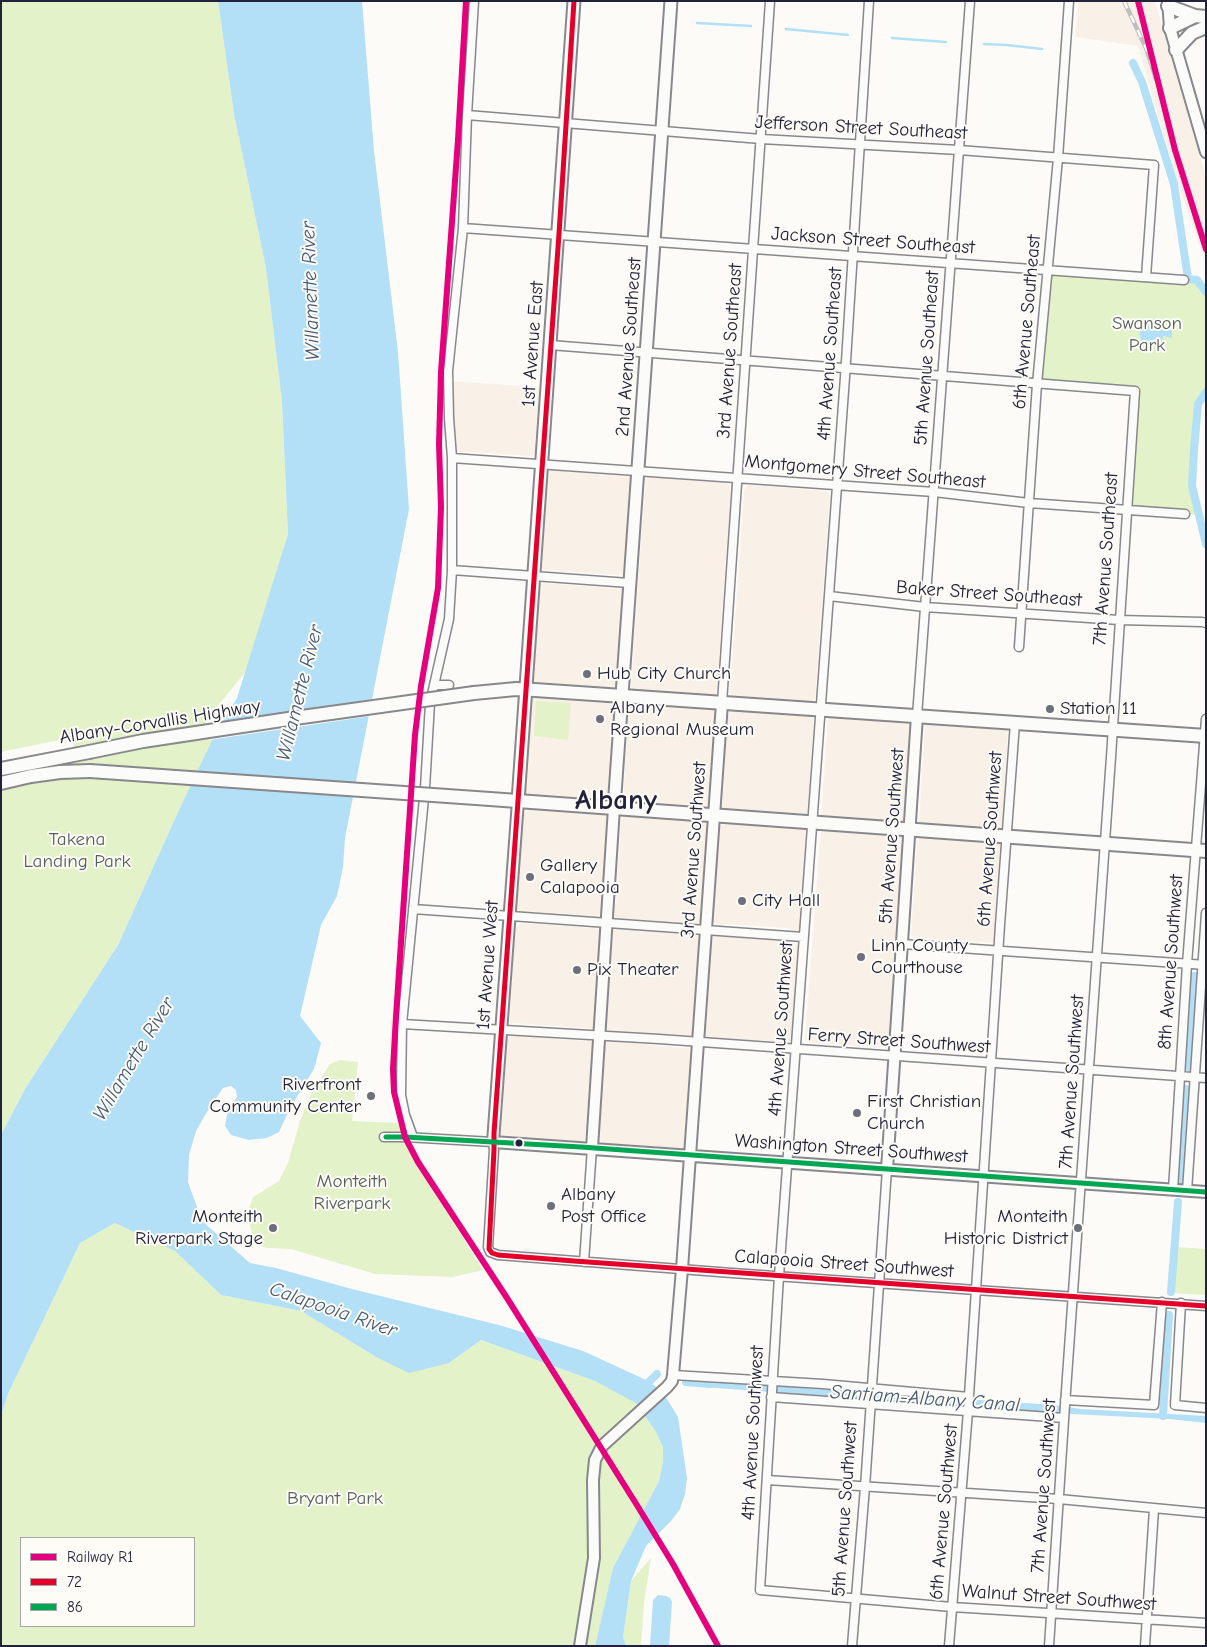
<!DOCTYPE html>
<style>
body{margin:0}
#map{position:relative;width:1207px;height:1647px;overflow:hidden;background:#fcfbf8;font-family:"Comic Neue",sans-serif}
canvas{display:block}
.frame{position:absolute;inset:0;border:2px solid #22223b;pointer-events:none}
.legend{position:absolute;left:20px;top:1537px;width:175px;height:90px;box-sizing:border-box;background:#fdfcf7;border:1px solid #a5a5ac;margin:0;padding:6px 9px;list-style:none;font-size:15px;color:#22223b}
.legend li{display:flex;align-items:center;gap:10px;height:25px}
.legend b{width:25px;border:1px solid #a5a5ac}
</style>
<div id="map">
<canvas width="1207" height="1647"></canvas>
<div class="frame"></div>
<ul class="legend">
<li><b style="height:6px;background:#e5007d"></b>Railway R1</li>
<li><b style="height:6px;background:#e4002b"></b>72</li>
<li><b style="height:6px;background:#00a651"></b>86</li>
</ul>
</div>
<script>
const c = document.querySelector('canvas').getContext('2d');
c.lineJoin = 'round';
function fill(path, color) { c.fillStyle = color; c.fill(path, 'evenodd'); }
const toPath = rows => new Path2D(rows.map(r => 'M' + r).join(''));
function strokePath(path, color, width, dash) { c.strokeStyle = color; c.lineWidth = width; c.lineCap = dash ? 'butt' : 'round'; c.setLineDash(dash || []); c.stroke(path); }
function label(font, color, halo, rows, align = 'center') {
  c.font = font + ' "Comic Neue",sans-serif'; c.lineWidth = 4; c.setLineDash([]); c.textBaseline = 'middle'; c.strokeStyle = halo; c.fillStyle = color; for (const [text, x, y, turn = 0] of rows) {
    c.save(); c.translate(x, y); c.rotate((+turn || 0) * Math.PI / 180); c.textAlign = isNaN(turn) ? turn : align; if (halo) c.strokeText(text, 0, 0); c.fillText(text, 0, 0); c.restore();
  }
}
const built = toPath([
 [1078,1,1155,1,1206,177,1206,264,1176,178,1138,46,1075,37],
 [452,381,539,387,535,453,532,456,454,451],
 [550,470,630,477,632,481,624,574,618,575,544,570,542,568,548,475],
 [648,477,726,483,731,486,717,690,716,694,713,695,631,689,640,555,646,480],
 [748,485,827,491,830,495,816,686,815,698,811,702,741,697,734,696,730,693,744,490],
 [543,583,622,589,624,592,617,686,615,688,535,682,533,678,540,587],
 [534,695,613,701,616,703,610,799,608,801,526,795,524,791,531,698],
 [633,703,713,709,715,710,709,805,707,808,624,802,623,800,629,707],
 [731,709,810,716,814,719,807,817,722,809,728,716],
 [828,716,911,724,904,824,835,818,830,819,821,818],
 [926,722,934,722,942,725,1005,730,1008,731,1002,826,1000,829,922,824,919,822,925,724],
 [530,810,603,815,607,816,609,818,602,909,599,917,596,919,521,913,518,912,516,909,523,816,526,811],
 [407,811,413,811,396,1037,395,1077,399,1102,404,1126,415,1150,510,1296,503,1300,412,1156,395,1110,390,1083,390,1040],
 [626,815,703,822,707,825,702,917,700,925,617,920,614,918,613,912,616,903,621,821],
 [725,823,793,828,800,826,807,832,801,916,802,923,800,929,793,931,787,928,726,924,719,926,712,923,720,829,721,826],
 [827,829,834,832,890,836,898,835,902,838,903,843,889,1046,888,1047,809,1043,805,1039,820,838,821,833],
 [920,837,996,843,999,844,1000,847,993,943,915,938,911,935,917,842],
 [521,923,595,928,599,930,600,939,594,1021,595,1025,593,1030,584,1028,511,1023,510,1021,515,929],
 [615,928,691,935,696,934,701,937,693,1028,694,1030,692,1036,607,1031,605,1025,607,1022,613,938,612,932],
 [714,935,793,942,797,944,798,947,791,1039,790,1042,707,1038,704,1036,707,1020,711,940,711,937],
 [510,1035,584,1041,587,1040,594,1043,585,1140,582,1142,507,1137,501,1135,499,1128,502,1121,507,1041],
 [607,1041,685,1048,688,1047,693,1050,689,1066,684,1147,678,1148,603,1143,599,1139,605,1049,604,1046]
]);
const green = toPath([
 [1,1,218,1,234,114,266,268,282,402,288,534,247,670,206,720,212,740,179,810,118,945,25,1089,1,1135,1,790,72,773,74,737,1,752],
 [1046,271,1197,280,1206,292,1206,392,1198,404,1194,450,1192,486,1198,515,1127,510,1134,391,1037,384],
 [536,701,571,703,568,740,534,736],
 [340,1060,358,1062,352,1121,398,1123,412,1156,483,1270,453,1277,375,1274,291,1249,267,1248,255,1244,247,1214,253,1197,279,1181,288,1163,300,1121,310,1096,330,1064],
 [115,1223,175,1251,221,1295,301,1311,376,1357,449,1363,481,1340,595,1381,618,1391,636,1403,656,1432,663,1447,663,1462,659,1481,613,1568,595,1646,1,1646,1,1416,8,1394,80,1243],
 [21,1538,194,1538,194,1626,21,1626],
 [1176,1247,1206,1249,1206,1295,1172,1293],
 [651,1558,644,1602,641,1646,626,1646,623,1637,631,1581]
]);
const water = toPath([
 [218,1,362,1,374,151,398,352,409,509,345,838,343,867,337,896,321,925,300,1016,321,1043,314,1069,290,1108,279,1132,267,1138,249,1140,231,1135,225,1126,228,1110,237,1097,236,1090,231,1086,223,1088,208,1110,196,1131,189,1155,188,1182,202,1221,250,1263,276,1268,352,1289,499,1325,583,1351,646,1380,654,1385,667,1399,678,1417,687,1478,685,1494,680,1509,671,1521,646,1546,631,1581,623,1637,626,1646,595,1646,613,1568,659,1481,663,1462,663,1447,656,1432,636,1403,595,1381,481,1340,449,1363,409,1373,376,1357,301,1311,221,1295,175,1251,115,1223,80,1243,8,1394,1,1416,1,1135,25,1089,118,945,179,810,212,740,237,698,288,534,282,402,266,268,234,114],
 [1146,319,1165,320,1164,327,1167,329,1172,330,1172,338,1163,336,1162,342,1156,341,1154,345,1146,345,1141,342,1140,335,1140,331,1145,326],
 [700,1381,1054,1405,1081,1409,1206,1416,1206,1423,1169,1419,1054,1413,703,1387,700,1385],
 [658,1595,666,1596,670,1598,672,1602,669,1646,650,1646,653,1600]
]);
const pier = toPath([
 [374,699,371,716,209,740,220,722]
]);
const stream = toPath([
 [697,23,751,26],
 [786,29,848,35],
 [892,38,946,42],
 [984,44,1007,45,1042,49]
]);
const canal = toPath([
 [1133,63,1142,82,1174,184,1188,279,1197,280,1206,292],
 [1206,392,1198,404,1194,450,1192,486,1206,544],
 [1188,1067,1194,976],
 [1180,1180,1186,1089],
 [1171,1292,1178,1202],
 [686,1382,710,1384],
 [643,1388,657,1374],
 [1163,1416,1169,1315]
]);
const minor = toPath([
 [869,1,845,377,779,1276,760,1590,952,1607,1206,1623],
 [467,115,761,139,959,150,1154,165,1146,277],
 [463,228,1184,280],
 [550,345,1135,391,1111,757,1065,1405,1049,1646],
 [452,458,934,492,1029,503,1185,514],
 [452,570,629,583],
 [829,596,925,607,1119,620,1202,622,1206,623],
 [1019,647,1037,384,1058,158,1069,1],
 [434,685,449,685],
 [722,703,770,1],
 [917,716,970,1],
 [413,909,803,937],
 [902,944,1206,965],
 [402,1024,659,1039,1206,1078],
 [384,1137,405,1137,493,1142,494,1150,488,1247,490,1252,498,1255,732,1273,1206,1306],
 [413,1137,405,1115,401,1095,402,1024,425,788,430,703,449,619,452,570,452,458,449,418,448,371,463,228,467,115,474,1],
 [1173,1190,1187,964,1206,719],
 [1187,1191,1206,913],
 [584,1262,592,1148],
 [1181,1303,1175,1405,1206,1408],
 [673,1375,823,1384,969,1397],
 [771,1397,1064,1418],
 [1065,1400,1154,1405,1162,1302],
 [767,1480,1059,1499,1206,1513],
 [852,1646,865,1487,887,1169],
 [949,1646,968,1411,1000,925,1015,723],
 [1145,1646,1154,1509]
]);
const tertiary = toPath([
 [1168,1,1170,28,1206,152],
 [518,801,493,1142,1206,1192],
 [592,1148,614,808],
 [887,1169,917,716],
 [580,1646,594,1558,593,1480,595,1460,602,1446,667,1387,672,1381,673,1375,682,1269,722,703]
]);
const secondary = toPath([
 [518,801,574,1],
 [614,808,671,1]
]);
const trunk = toPath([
 [1168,6,1195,16,1206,17],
 [1170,28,1195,16],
 [1176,50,1192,33,1206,27],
 [474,693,516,689,535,690,1206,736],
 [1,769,89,752],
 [1,783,31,776,60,772,90,771],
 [490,799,1206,851]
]);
const rail = toPath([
 [466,1,458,140,441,372,439,444,441,507,438,588,421,686,415,735,396,1017,393,1069,394,1092,405,1137,418,1162,507,1298,635,1502,673,1564,718,1646],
 [1124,1,1146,48,1156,79]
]);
const trunkBridge = toPath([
 [89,752,143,741,295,718,474,693],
 [90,771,490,799]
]);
const bus1 = toPath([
 [574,1,559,234,494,1133,494,1150,489,1249,492,1253,498,1255,574,1261,1206,1306]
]);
const bus2 = toPath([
 [386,1137,405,1137,581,1147,1206,1192]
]);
const rail1 = toPath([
 [466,1,458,140,441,372,439,444,441,507,438,588,421,686,415,735,396,1017,393,1069,394,1092,405,1137,418,1162,507,1298,635,1502,673,1564,718,1646],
 [1138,1,1175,150,1206,249]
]);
const markers = [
 [587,674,5,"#6e6e7d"],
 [1050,709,5,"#6e6e7d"],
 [600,719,5,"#6e6e7d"],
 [530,877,5,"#6e6e7d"],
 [742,901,5,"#6e6e7d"],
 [861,957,5,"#6e6e7d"],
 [577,970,5,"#6e6e7d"],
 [371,1096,5,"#6e6e7d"],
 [857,1113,5,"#6e6e7d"],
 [519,1143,4.5,"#22223b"],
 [551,1206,5,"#6e6e7d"],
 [273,1228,5,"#6e6e7d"],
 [1078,1228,5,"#6e6e7d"]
];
const streetNames = [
 ["Jefferson Street Southeast",861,128,3],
 ["Jackson Street Southeast",873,241,4],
 ["6th Avenue Southeast",1027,322,-85],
 ["1st Avenue East",533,344,-86],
 ["2nd Avenue Southeast",629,347,-86],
 ["3rd Avenue Southeast",730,351,-86],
 ["4th Avenue Southeast",830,354,-86],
 ["5th Avenue Southeast",927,358,-86],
 ["Montgomery Street Southeast",865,472,5],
 ["7th Avenue Southeast",1106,559,-86],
 ["Baker Street Southeast",989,594,4],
 ["Albany-Corvallis Highway",160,722,-9],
 ["5th Avenue Southwest",892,836,-86],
 ["6th Avenue Southwest",990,839,-86],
 ["3rd Avenue Southwest",694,850,-86],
 ["8th Avenue Southwest",1171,962,-86],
 ["1st Avenue West",488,965,-86],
 ["4th Avenue Southwest",781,1029,-86],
 ["Ferry Street Southwest",899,1041,4],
 ["7th Avenue Southwest",1072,1082,-86],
 ["Washington Street Southwest",851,1149,4],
 ["Calapooia Street Southwest",844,1264,4],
 ["4th Avenue Southwest",753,1433,-87],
 ["7th Avenue Southwest",1044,1486,-86],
 ["5th Avenue Southwest",845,1509,-86],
 ["6th Avenue Southwest",944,1512,-85],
 ["Walnut Street Southwest",1059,1598,4]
];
const parkNames = [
 ["Swanson",1147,324],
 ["Park",1147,346],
 ["Takena",77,840],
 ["Landing Park",77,862],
 ["Monteith",352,1182],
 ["Riverpark",352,1204],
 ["Bryant Park",335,1499]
];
const poiNames = [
 ["Hub City Church",597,674],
 ["Albany",610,708],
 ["Regional Museum",610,730],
 ["Station 11",1060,709],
 ["Gallery",540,866],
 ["Calapooia",540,888],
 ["City Hall",752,901],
 ["Linn County",871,946],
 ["Courthouse",871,968],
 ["Pix Theater",587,970],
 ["Riverfront",361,1085,"right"],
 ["Community Center",361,1107,"right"],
 ["First Christian",867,1102],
 ["Church",867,1124],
 ["Albany",561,1195],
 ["Post Office",561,1217],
 ["Monteith",263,1217,"right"],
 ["Riverpark Stage",263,1239,"right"],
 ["Monteith",1068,1217,"right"],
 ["Historic District",1068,1239,"right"]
];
const waterNames = [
 ["Willamette River",311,291,-92],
 ["Willamette River",300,693,-76],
 ["Willamette River",134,1059,-59],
 ["Calapooia River",333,1310,19],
 ["Santiam-Albany Canal",925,1399,4]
];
const townNames = [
 ["Albany",616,801]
];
fill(built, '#f9f1e8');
fill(green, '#e3f2c8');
fill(water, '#b3e0f6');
fill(pier, '#fcfbf8');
strokePath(stream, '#b3e0f6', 2.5);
strokePath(canal, '#b3e0f6', 8);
strokePath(minor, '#88888c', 11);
strokePath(tertiary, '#88888c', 14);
strokePath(secondary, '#88888c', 15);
strokePath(trunk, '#88888c', 16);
strokePath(minor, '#fbfbf9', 8);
strokePath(tertiary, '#fbfbf9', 10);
strokePath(secondary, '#fbfbf9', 11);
strokePath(trunk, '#fbfbf9', 12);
strokePath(rail, '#bfbfc0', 4.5);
strokePath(rail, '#fdfcf7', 2.5, [8]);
strokePath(trunkBridge, '#88888c', 16, []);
strokePath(trunkBridge, '#fbfbf9', 12);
strokePath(bus1, '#e4002b', 5);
strokePath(bus2, '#00a651', 5);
strokePath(rail1, '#e5007d', 6);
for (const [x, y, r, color] of markers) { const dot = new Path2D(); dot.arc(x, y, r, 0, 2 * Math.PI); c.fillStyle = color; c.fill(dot); strokePath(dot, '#fdfcf7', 2); }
label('19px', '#22223b', '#fdfcf7', streetNames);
label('19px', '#565e5a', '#fdfcf7', parkNames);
label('19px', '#22223b', '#fdfcf7', poiNames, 'left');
label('italic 20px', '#445873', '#fdfcf7', waterNames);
label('bold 29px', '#22223b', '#fdfcf7', townNames);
</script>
